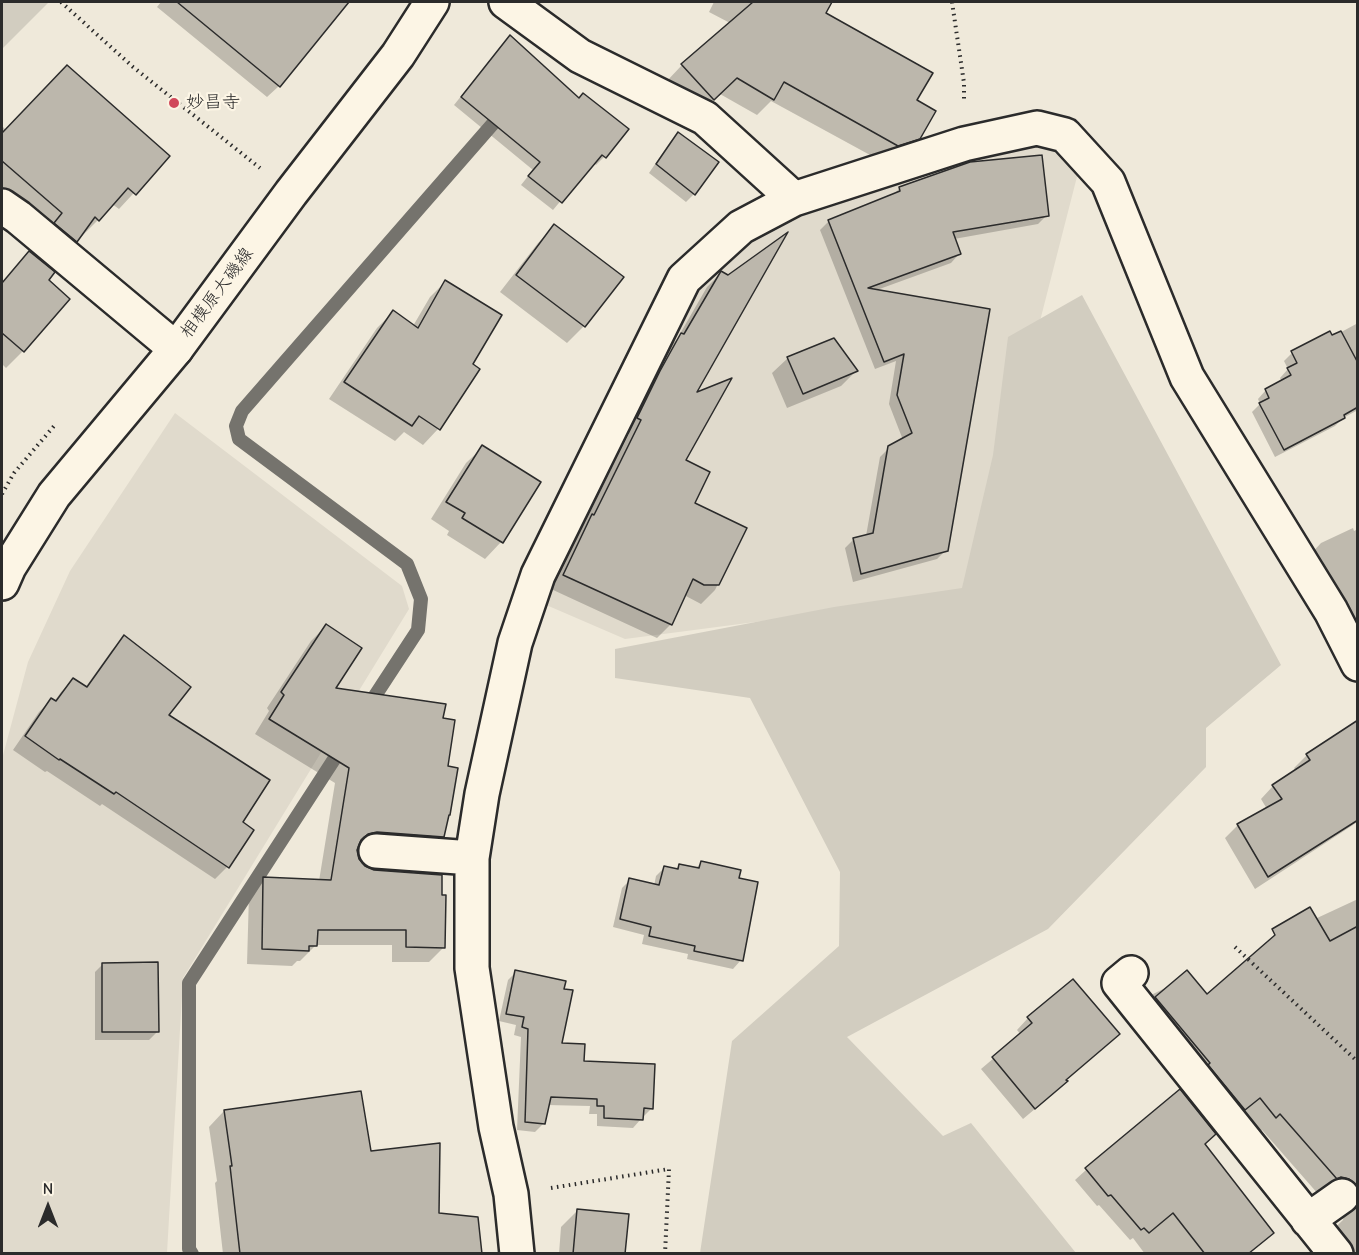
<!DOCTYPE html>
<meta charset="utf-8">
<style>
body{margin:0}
#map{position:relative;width:1359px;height:1255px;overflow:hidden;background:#efe9da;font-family:"Comic Neue",sans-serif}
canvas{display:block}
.frame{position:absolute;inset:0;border:3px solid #2b2b2b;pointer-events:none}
.north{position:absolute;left:18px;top:1177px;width:60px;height:60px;-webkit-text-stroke:4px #fcf5e5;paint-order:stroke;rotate:0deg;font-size:16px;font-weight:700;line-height:24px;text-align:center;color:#2b2b2b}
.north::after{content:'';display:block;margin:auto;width:21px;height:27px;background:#2b2b2b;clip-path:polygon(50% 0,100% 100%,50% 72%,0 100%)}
</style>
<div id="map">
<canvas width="1359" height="1255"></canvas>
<div class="frame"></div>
<div class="north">N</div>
</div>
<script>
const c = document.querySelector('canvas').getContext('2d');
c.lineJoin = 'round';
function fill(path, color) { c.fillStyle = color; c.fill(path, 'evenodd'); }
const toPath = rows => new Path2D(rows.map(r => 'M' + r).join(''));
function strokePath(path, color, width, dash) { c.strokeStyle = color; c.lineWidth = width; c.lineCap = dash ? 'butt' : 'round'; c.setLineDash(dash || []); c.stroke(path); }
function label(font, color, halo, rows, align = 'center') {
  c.font = font + ' "Comic Neue","Klee One",sans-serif'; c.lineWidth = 4.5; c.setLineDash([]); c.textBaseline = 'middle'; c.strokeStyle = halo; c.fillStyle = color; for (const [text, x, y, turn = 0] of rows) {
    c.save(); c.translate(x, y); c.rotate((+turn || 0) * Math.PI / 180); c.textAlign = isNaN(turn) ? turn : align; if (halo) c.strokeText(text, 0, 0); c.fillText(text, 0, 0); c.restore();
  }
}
const built = toPath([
 [1057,141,1080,165,970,594,625,639,537,601,681,306,724,255,785,216,968,154],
 [175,413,402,586,409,609,183,978,167,1253,2,1254,2,981,3,970,2,969,2,759,28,662,70,571]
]);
const green = toPath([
 [2,2,49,2,2,49],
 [1082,295,1281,665,1206,728,1206,767,1048,929,847,1037,943,1136,971,1123,1076,1253,700,1253,732,1041,839,946,840,872,750,698,615,678,615,649,834,607,962,588,993,455,1008,337]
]);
const shadow = toPath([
 [161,2,347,2,279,86,267,97,157,7],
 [714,2,830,2,824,13,915,101,918,138,902,155,881,161,771,101,757,115,720,94,697,115,666,82,682,65,730,23,709,12],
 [502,45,604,157,596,165,593,162,553,210,521,185,533,170,454,105],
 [2,126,6,130,168,156,119,209,112,204,98,220,82,236,81,234,60,257,2,191],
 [678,134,694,194,686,202,649,173,670,142],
 [900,188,1047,215,1038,224,954,239,959,254,951,263,874,291,988,310,946,550,937,559,853,582,845,548,854,539,866,536,880,457,889,448,903,440,889,404,896,361,875,369,820,230,829,221,893,195],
 [555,226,584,326,567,343,500,292,538,243],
 [30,253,47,280,68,299,23,351,6,368,2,364,2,283],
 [721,273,693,395,684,460,693,503,745,529,715,590,701,604,684,595,671,624,657,638,551,589,578,529,585,522,629,434,624,432,668,348,677,339,707,287],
 [445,282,471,365,478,370,438,429,423,445,404,432,395,441,329,399,377,328,393,312,413,326,430,297],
 [1358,323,1358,410,1343,418,1335,426,1275,457,1252,412,1260,404,1258,399,1266,390,1282,382,1280,378,1288,369,1284,361,1292,353,1332,337],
 [788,358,856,371,841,386,787,408,772,373],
 [483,447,501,542,485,559,447,535,449,531,431,519,466,463],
 [1353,528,1354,531,1358,529,1358,654,1309,556,1321,543],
 [326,626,334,689,442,719,447,767,443,836,428,852,357,848,358,859,444,947,429,962,392,962,392,945,316,945,300,961,297,961,292,966,247,964,249,894,264,879,319,881,335,783,255,734,269,711,267,708,311,641],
 [125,637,166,715,241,823,227,867,215,879,102,804,100,806,47,771,45,772,13,750,39,712,51,700,54,702,61,692,73,680,85,688,112,650],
 [1358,721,1358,821,1353,825,1255,889,1225,838,1238,825,1267,809,1261,799,1273,786,1296,771,1294,768,1307,755],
 [701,863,738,879,741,960,733,969,687,959,688,954,642,944,644,935,613,927,622,888,630,880,654,886,656,876,664,868,675,870,679,865,695,869],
 [1358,899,1358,1254,1330,1254,1320,1242,1343,1220,1344,1213,1319,1195,1262,1130,1258,1134,1136,1011,1153,994,1190,976,1207,996,1274,938],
 [103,964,158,1031,149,1040,95,1040,95,972],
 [516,972,560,1045,583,1063,651,1109,643,1117,642,1117,641,1119,633,1128,597,1126,597,1114,589,1114,590,1106,547,1105,543,1124,535,1132,517,1130,521,1037,514,1035,516,1025,499,1021,508,980],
 [1073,981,1066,1081,1054,1093,1023,1119,981,1069,1021,1035,1017,1030,1028,1018],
 [1180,1091,1204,1144,1272,1233,1249,1254,1145,1254,1133,1238,1130,1240,1099,1205,1097,1206,1075,1180,1086,1170],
 [224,1111,437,1214,480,1254,223,1254,215,1183,217,1181,209,1127],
 [578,1210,624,1254,559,1254,561,1227]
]);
const stream = toPath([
 [367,708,418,630,421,599,407,564,239,439,236,426,242,411,504,111],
 [192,1254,189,1249,189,983,344,744]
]);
const building = toPath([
 [177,2,349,2,280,87,177,2],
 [753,2,832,2,826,13,933,73,917,100,936,111,920,139,898,146,784,82,774,100,737,78,714,100,681,64,753,2],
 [510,35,579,98,583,93,629,129,606,158,602,155,562,203,528,176,540,162,461,97,510,35],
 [67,65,170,156,136,195,128,188,99,221,95,217,77,242,54,223,62,213,2,161,2,133,67,65],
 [678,132,719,162,695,195,656,164,678,132],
 [1042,155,1049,216,953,232,961,254,868,288,990,309,948,551,861,574,853,538,873,533,888,446,912,433,897,395,904,354,884,362,828,220,900,191,899,187,970,162,1042,155],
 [554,224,624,277,585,327,516,275,554,224],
 [788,232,697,392,732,378,686,460,710,472,695,503,747,528,719,585,704,585,693,579,672,625,563,575,592,514,594,515,641,420,637,418,660,371,681,333,684,334,721,271,728,275,788,232],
 [29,251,55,272,49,280,70,299,24,352,2,333,2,283,29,251],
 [445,280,502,315,473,364,480,369,440,430,419,416,412,426,344,382,393,310,418,328,445,280],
 [1330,331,1332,335,1341,331,1358,363,1358,407,1344,415,1345,418,1284,450,1259,403,1269,398,1265,389,1291,375,1287,368,1297,363,1291,351,1330,331],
 [834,338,858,371,803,394,787,357,834,338],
 [482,445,541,482,503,543,462,518,465,513,446,502,482,445],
 [326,624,362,648,336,688,446,704,443,718,455,720,448,766,458,768,450,815,449,815,444,837,377,832,368,834,361,840,357,850,359,859,365,866,374,870,442,875,442,895,446,895,445,948,406,947,406,930,318,930,317,946,309,946,309,951,262,949,263,877,331,880,349,768,269,719,284,695,281,692,326,624],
 [124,635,191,687,169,715,270,780,243,822,254,830,229,868,116,792,114,794,60,759,59,760,25,736,51,698,56,701,73,678,87,687,124,635],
 [1358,720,1358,820,1268,877,1237,824,1282,799,1272,785,1310,760,1306,754,1358,720],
 [701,861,741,870,739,878,758,882,743,961,694,951,695,946,649,936,651,927,620,919,629,878,659,885,664,866,678,869,679,864,699,868,701,861],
 [1310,907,1330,941,1358,926,1358,1186,1349,1179,1341,1177,1337,1179,1280,1114,1276,1118,1260,1098,1245,1110,1208,1065,1210,1063,1155,997,1187,970,1207,994,1275,935,1272,929,1310,907],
 [158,962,159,1032,102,1032,102,963,158,962],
 [515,970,566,981,564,989,573,990,562,1043,585,1044,584,1061,655,1064,653,1109,644,1108,643,1120,604,1118,604,1106,597,1106,597,1099,551,1097,545,1124,525,1122,528,1029,522,1027,524,1017,506,1014,515,970],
 [1073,979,1120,1034,1066,1080,1068,1081,1035,1109,992,1057,1032,1023,1027,1017,1073,979],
 [1180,1089,1216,1134,1205,1144,1274,1233,1248,1254,1205,1254,1173,1213,1149,1233,1144,1228,1141,1230,1111,1195,1108,1196,1085,1168,1180,1089],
 [361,1091,371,1151,440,1143,439,1213,478,1217,482,1254,240,1254,230,1166,232,1166,224,1110,361,1091],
 [577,1209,629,1214,625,1254,573,1254,577,1209]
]);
const path = toPath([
 [61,2,133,67,260,168],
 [952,2,964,83,964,102],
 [2,494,14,473,54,426],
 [1235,947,1358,1062],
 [551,1188,669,1169,665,1254]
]);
const minor = toPath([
 [506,2,580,56,705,118,794,199,964,144,1037,128,1065,135,1108,182,1187,377,1331,611,1358,664],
 [2,206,18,217,176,349],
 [376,851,472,858],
 [1131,973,1119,983,1336,1254],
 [1308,1220,1342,1196],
 [517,1254,511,1194,496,1127,472,968,472,858,482,794,515,643,538,575,684,279,741,227,794,199]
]);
const major = toPath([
 [2,583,9,567,54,495,176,349,291,193,398,55,432,2]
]);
const markers = [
 [174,103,6,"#d1495b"]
];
const poiNames = [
 ["妙昌寺",186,103]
];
const streetNames = [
 ["相模原大磯線",217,293,-53]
];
fill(built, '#e0dacc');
fill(green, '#d2cdc0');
fill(shadow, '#0003');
strokePath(stream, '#75736d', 14);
fill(building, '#bcb7ac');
strokePath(building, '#2b2b2b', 1.5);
strokePath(minor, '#2b2b2b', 38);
strokePath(major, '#2b2b2b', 38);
strokePath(path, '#2b2b2b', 4, [1.5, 4.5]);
strokePath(minor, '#fcf5e5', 33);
strokePath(major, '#fcf5e5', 33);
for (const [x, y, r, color] of markers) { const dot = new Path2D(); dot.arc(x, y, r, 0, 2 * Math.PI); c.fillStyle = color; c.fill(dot); strokePath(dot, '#fcf5e5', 2); }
label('18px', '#2b2b2b', '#fcf5e5', poiNames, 'left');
label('18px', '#2b2b2b', '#fcf5e5', streetNames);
</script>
